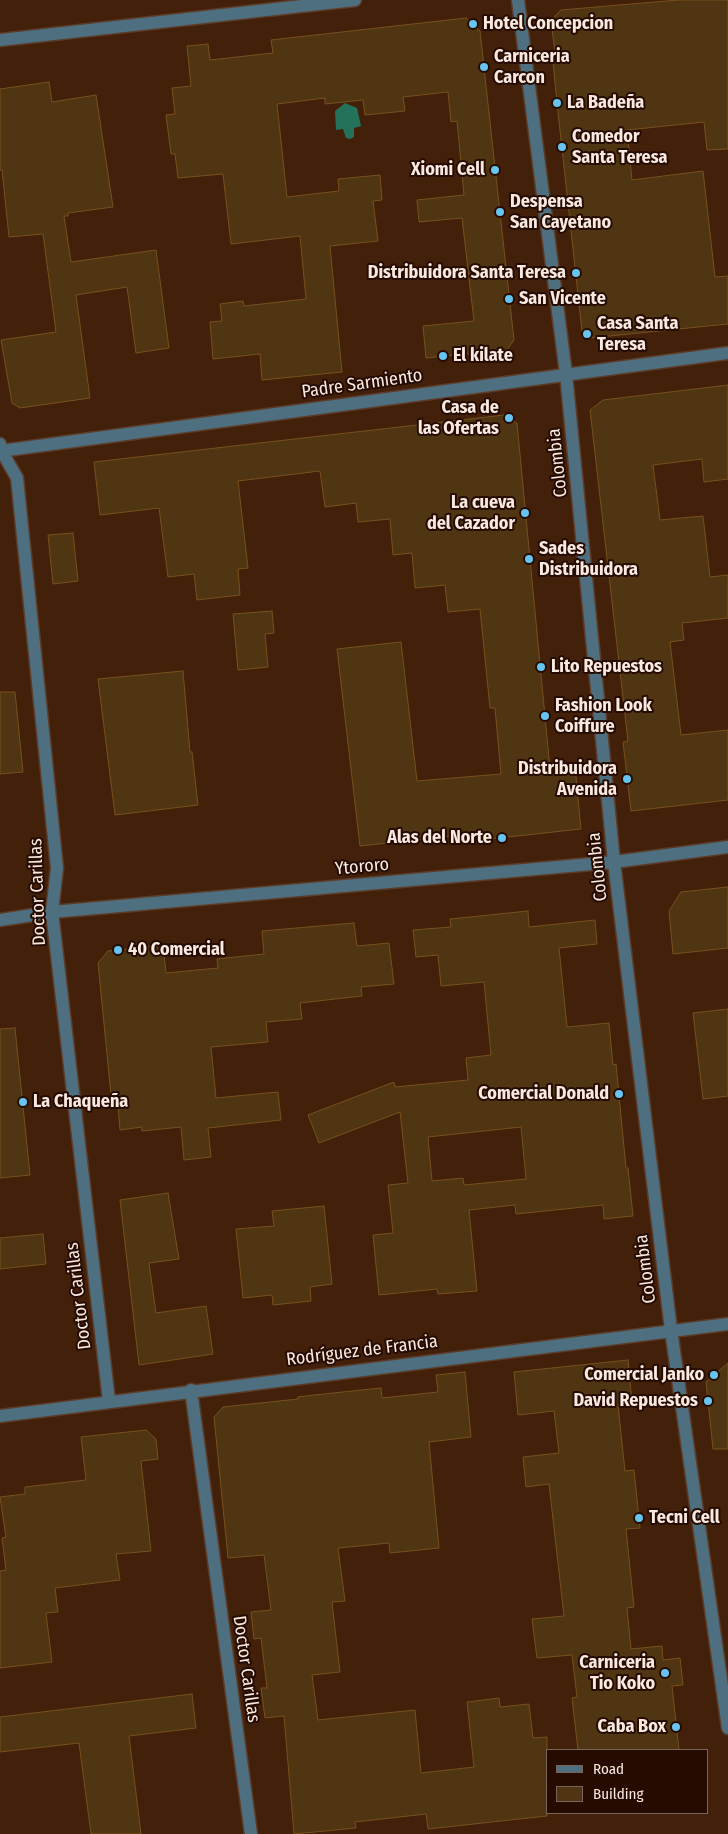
<!DOCTYPE html>
<meta charset="utf-8">
<style>
body{margin:0}
#map{position:relative;width:728px;height:1834px;overflow:hidden;background:#43200a;font-family:"Fira Sans Condensed",sans-serif}
canvas{display:block}
.legend{position:absolute;left:546px;top:1749px;width:162px;height:65px;box-sizing:border-box;background:#250b00;border:1px solid #7a645a;margin:0;padding:6px 9px;list-style:none;font-size:15px;color:#f9e9e1}
.legend li{display:flex;align-items:center;gap:10px;height:25px}
.legend b{width:25px;border:1px solid #7a645a}
</style>
<div id="map">
<canvas width="728" height="1834"></canvas>
<ul class="legend">
<li><b style="height:6px;background:#4d6f7f"></b>Road</li>
<li><b style="height:14px;background:#503512"></b>Building</li>
</ul>
</div>
<script>
const c = document.querySelector('canvas').getContext('2d');
c.lineJoin = 'round';
function fill(path, color) { c.fillStyle = color; c.fill(path, 'evenodd'); }
const toPath = rows => new Path2D(rows.map(r => 'M' + r).join(''));
function strokePath(path, color, width, dash) { c.strokeStyle = color; c.lineWidth = width; c.lineCap = dash ? 'butt' : 'round'; c.setLineDash(dash || []); c.stroke(path); }
function label(font, color, halo, rows, align = 'center') {
  c.font = font + ' "Fira Sans Condensed",sans-serif'; c.lineWidth = 4; c.setLineDash([]); c.textBaseline = 'middle'; c.strokeStyle = halo; c.fillStyle = color; for (const [text, x, y, turn = 0] of rows) {
    c.save(); c.translate(x, y); c.rotate((+turn || 0) * Math.PI / 180); c.textAlign = isNaN(turn) ? turn : align; if (halo) c.strokeText(text, 0, 0); c.fillText(text, 0, 0); c.restore();
  }
}
const water = toPath([
 [345,103,357,108,361,126,354,128,354,137,350,139,346,138,343,129,336,130,335,111]
]);
const building = toPath([
 [678,0,728,0,728,149,707,150,704,122,627,130,632,180,703,171,715,277,728,276,728,324,590,338,582,331,557,103,553,62,556,61,551,20,561,10,678,0],
 [466,18,480,31,514,340,507,350,426,358,423,326,474,321,462,218,419,222,417,200,464,195,457,121,451,122,448,92,403,97,405,111,365,115,363,100,325,104,325,98,277,104,287,197,339,191,338,179,380,175,382,200,373,201,378,241,330,246,342,372,262,380,260,354,213,359,210,322,222,321,220,304,243,301,244,306,306,299,300,236,231,244,223,174,178,178,175,154,171,154,166,115,175,114,172,88,191,86,187,46,208,44,210,60,273,53,271,40,466,18],
 [49,82,52,102,96,95,113,207,68,213,68,216,64,216,71,262,156,250,169,348,136,353,127,287,76,295,90,398,20,408,12,403,1,340,56,332,43,234,9,237,2,170,0,170,0,89,49,82],
 [728,385,728,479,704,482,702,459,653,465,660,520,703,516,710,577,728,575,728,618,682,623,684,640,670,642,681,735,728,730,728,800,631,811,623,742,628,741,590,410,603,400,728,385],
 [504,415,517,423,550,769,575,767,581,829,471,841,470,834,360,846,337,649,401,642,417,781,501,774,495,708,490,708,480,609,448,612,445,585,415,588,412,553,393,555,390,519,358,522,356,503,325,507,320,471,238,481,248,568,238,569,240,595,197,600,194,574,168,577,159,508,100,515,94,462,504,415],
 [73,533,78,581,53,584,48,535,73,533],
 [272,611,274,633,265,634,268,667,238,670,233,614,272,611],
 [183,671,190,752,192,752,198,805,115,815,98,679,183,671],
 [0,692,15,692,23,772,0,774,0,692],
 [728,887,728,948,673,954,669,911,681,892,728,887],
 [528,911,529,927,595,920,597,944,559,948,567,1027,609,1023,613,1065,616,1064,626,1168,628,1168,633,1216,604,1219,603,1205,516,1214,515,1205,469,1210,477,1291,438,1294,437,1289,379,1295,373,1235,393,1233,388,1185,408,1183,400,1112,319,1143,308,1115,394,1082,395,1087,468,1080,466,1058,491,1055,484,982,441,986,438,955,416,957,413,930,451,927,450,919,528,911],
 [521,1127,526,1179,464,1185,463,1178,432,1181,428,1137,521,1127],
 [354,923,357,946,389,943,394,984,361,987,362,996,300,1003,302,1019,266,1022,268,1042,211,1047,216,1098,278,1092,281,1120,208,1128,211,1157,184,1160,181,1127,142,1131,142,1127,120,1130,117,1094,111,1095,98,963,108,951,163,945,166,973,218,968,217,959,264,954,262,931,354,923],
 [728,1009,728,1096,703,1099,693,1013,728,1009],
 [15,1028,30,1175,0,1178,0,1029,15,1028],
 [168,1193,179,1259,149,1263,156,1313,206,1306,213,1354,139,1365,120,1200,168,1193],
 [324,1206,332,1284,310,1287,311,1301,273,1305,272,1295,243,1298,236,1229,274,1226,272,1211,324,1206],
 [43,1234,46,1264,0,1269,0,1238,43,1234],
 [628,1360,632,1403,618,1405,625,1471,634,1470,640,1528,626,1529,634,1607,627,1608,631,1649,662,1646,663,1660,680,1658,683,1685,672,1686,679,1750,578,1750,572,1698,577,1697,572,1655,537,1658,532,1619,564,1616,549,1484,526,1487,523,1457,559,1453,554,1411,518,1415,514,1372,628,1360],
 [728,1363,728,1449,713,1449,706,1382,728,1363],
 [465,1372,471,1437,429,1442,439,1548,390,1553,389,1543,338,1548,345,1601,332,1602,340,1672,312,1675,318,1720,415,1710,421,1773,474,1767,467,1702,499,1698,500,1707,529,1704,533,1738,547,1737,547,1816,428,1829,426,1814,355,1822,356,1828,294,1834,284,1716,265,1718,261,1688,267,1688,261,1638,254,1639,251,1612,271,1610,264,1555,228,1558,214,1417,223,1407,298,1399,298,1397,314,1395,381,1388,382,1398,438,1392,436,1375,465,1372],
 [146,1430,156,1439,158,1459,141,1461,151,1551,116,1554,120,1580,55,1588,58,1612,46,1613,52,1662,0,1668,0,1571,6,1570,2,1538,6,1537,0,1497,25,1494,25,1487,86,1480,81,1437,146,1430],
 [192,1694,196,1728,129,1736,141,1834,91,1834,79,1743,0,1752,0,1717,192,1694]
]);
const minor = toPath([
 [518,0,566,374,614,862,671,1330,728,1728],
 [0,40,355,0],
 [0,444,1,450,17,478,57,868,52,912,109,1401],
 [0,451,728,353],
 [0,920,52,912,614,862,728,847],
 [191,1390,251,1834],
 [0,1416,728,1324]
]);
const markers = [
 [473,24,5,"#67c4f0"],
 [484,67,5,"#67c4f0"],
 [557,103,5,"#67c4f0"],
 [562,147,5,"#67c4f0"],
 [495,170,5,"#67c4f0"],
 [500,212,5,"#67c4f0"],
 [576,273,5,"#67c4f0"],
 [509,299,5,"#67c4f0"],
 [587,334,5,"#67c4f0"],
 [443,356,5,"#67c4f0"],
 [509,418,5,"#67c4f0"],
 [525,513,5,"#67c4f0"],
 [529,559,5,"#67c4f0"],
 [541,667,5,"#67c4f0"],
 [545,716,5,"#67c4f0"],
 [627,779,5,"#67c4f0"],
 [502,838,5,"#67c4f0"],
 [118,950,5,"#67c4f0"],
 [619,1094,5,"#67c4f0"],
 [23,1102,5,"#67c4f0"],
 [714,1375,5,"#67c4f0"],
 [708,1401,5,"#67c4f0"],
 [639,1518,5,"#67c4f0"],
 [665,1673,5,"#67c4f0"],
 [676,1727,5,"#67c4f0"]
];
const poiNames = [
 ["Hotel Concepcion",483,24],
 ["Carniceria",494,57],
 ["Carcon",494,78],
 ["La Badeña",567,103],
 ["Comedor",572,137],
 ["Santa Teresa",572,158],
 ["Xiomi Cell",485,170,"right"],
 ["Despensa",510,202],
 ["San Cayetano",510,223],
 ["Distribuidora Santa Teresa",566,273,"right"],
 ["San Vicente",519,299],
 ["Casa Santa",597,324],
 ["Teresa",597,345],
 ["El kilate",453,356],
 ["Casa de",499,408,"right"],
 ["las Ofertas",499,429,"right"],
 ["La cueva",515,503,"right"],
 ["del Cazador",515,524,"right"],
 ["Sades",539,549],
 ["Distribuidora",539,570],
 ["Lito Repuestos",551,667],
 ["Fashion Look",555,706],
 ["Coiffure",555,727],
 ["Distribuidora",617,769,"right"],
 ["Avenida",617,790,"right"],
 ["Alas del Norte",492,838,"right"],
 ["40 Comercial",128,950],
 ["Comercial Donald",609,1094,"right"],
 ["La Chaqueña",33,1102],
 ["Comercial Janko",704,1375,"right"],
 ["David Repuestos",698,1401,"right"],
 ["Tecni Cell",649,1518],
 ["Carniceria",655,1663,"right"],
 ["Tio Koko",655,1684,"right"],
 ["Caba Box",666,1727,"right"]
];
const streetNames = [
 ["Padre Sarmiento",362,384,-8],
 ["Colombia",558,463,-96],
 ["Ytororo",362,867,-5],
 ["Colombia",598,867,-96],
 ["Doctor Carillas",38,892,-92],
 ["Colombia",646,1269,-97],
 ["Doctor Carillas",79,1296,-97],
 ["Rodríguez de Francia",362,1351,-7],
 ["Doctor Carillas",246,1669,82]
];
fill(water, '#25725c');
fill(building, '#503512');
strokePath(building, '#77511e', 1);
strokePath(minor, '#5c3c28', 15);
strokePath(minor, '#4d6f7f', 12);
for (const [x, y, r, color] of markers) { const dot = new Path2D(); dot.arc(x, y, r, 0, 2 * Math.PI); c.fillStyle = color; c.fill(dot); strokePath(dot, '#250b00', 2); }
label('bold 18px', '#f9e9e1', '#250b00', poiNames, 'left');
label('18px', '#f9e9e1', '#250b00', streetNames);
</script>
